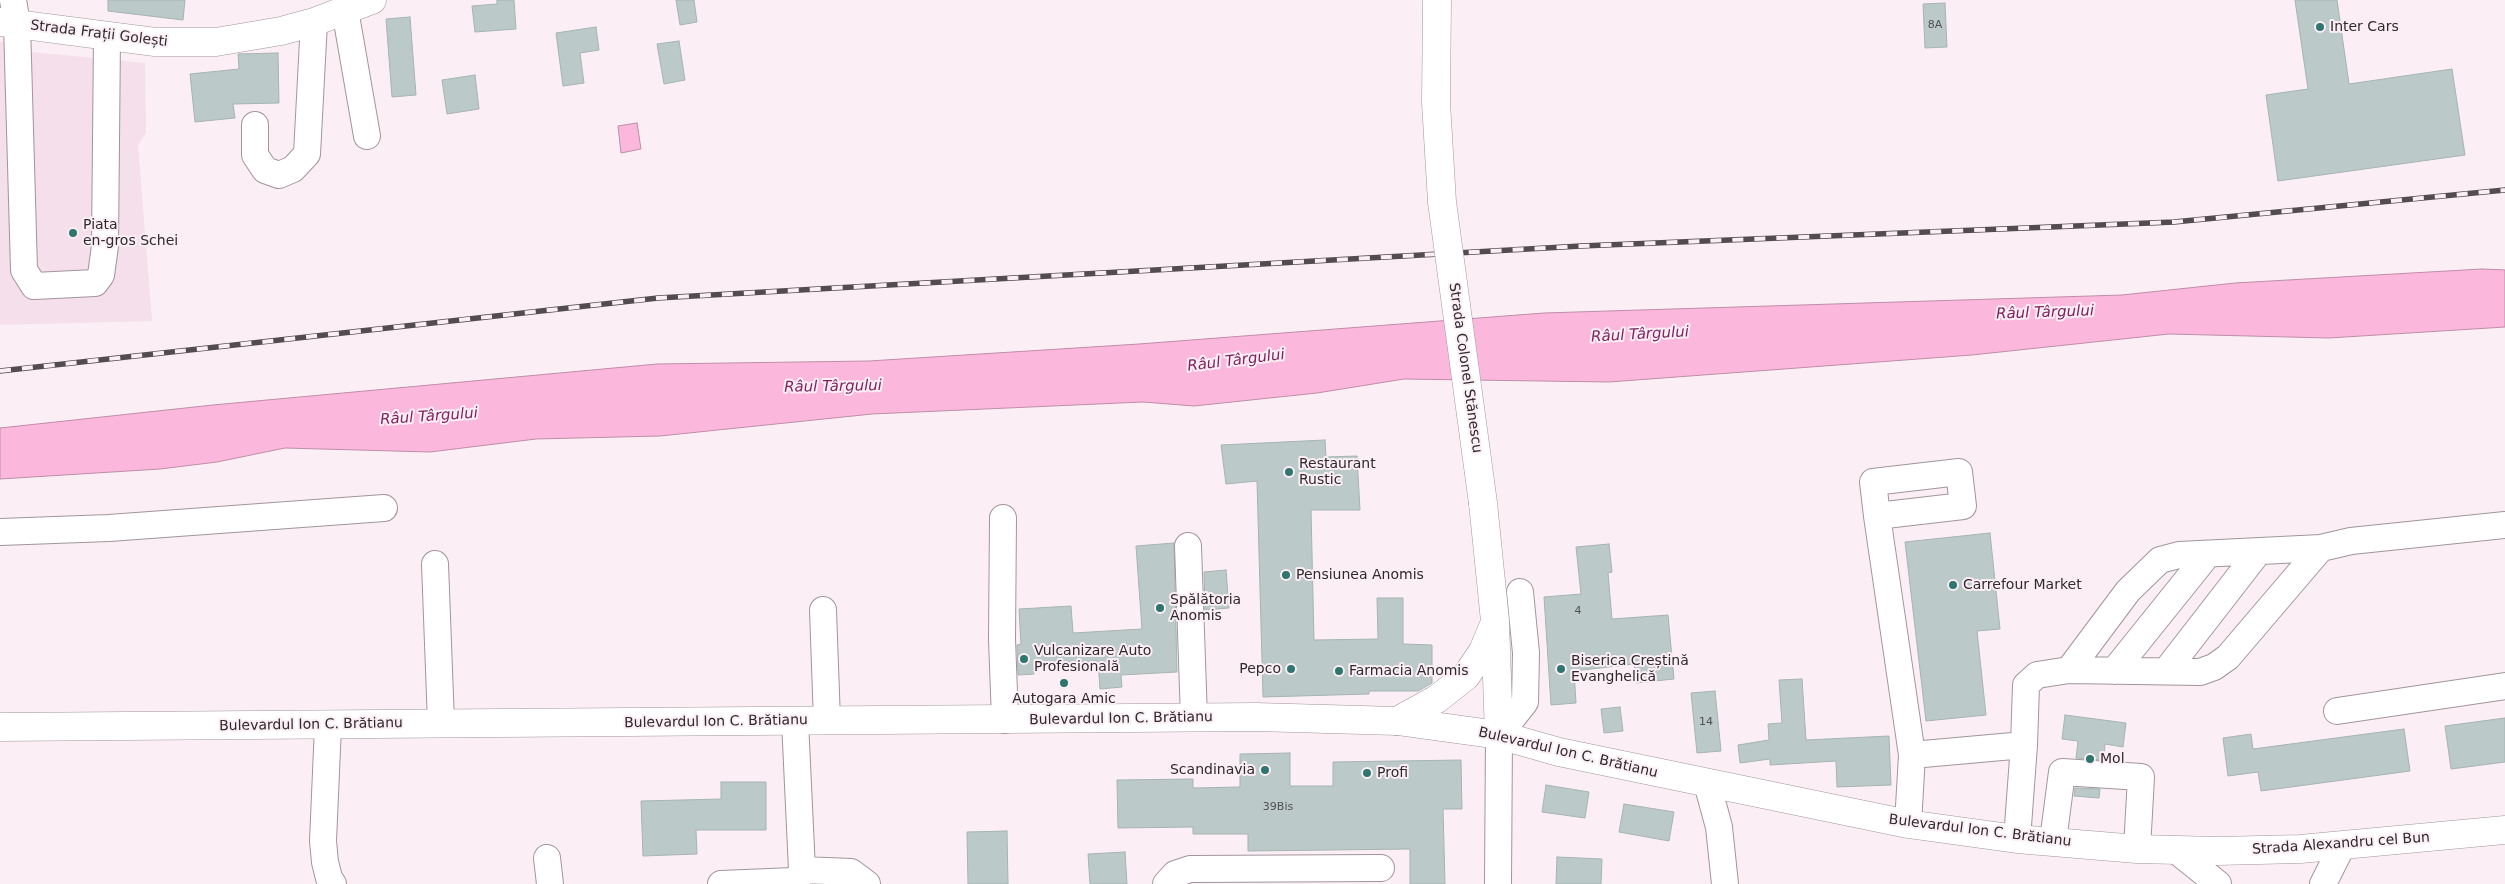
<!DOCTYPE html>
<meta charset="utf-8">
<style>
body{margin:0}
canvas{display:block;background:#fceef5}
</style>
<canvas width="2505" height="884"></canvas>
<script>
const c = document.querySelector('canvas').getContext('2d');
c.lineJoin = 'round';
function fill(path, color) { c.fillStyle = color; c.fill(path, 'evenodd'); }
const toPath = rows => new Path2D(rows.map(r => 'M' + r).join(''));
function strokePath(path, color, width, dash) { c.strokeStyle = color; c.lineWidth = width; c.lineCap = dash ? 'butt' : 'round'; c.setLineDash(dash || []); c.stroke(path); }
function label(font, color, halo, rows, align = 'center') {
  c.font = font + ' "DejaVu Sans",sans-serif'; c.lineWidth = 4; c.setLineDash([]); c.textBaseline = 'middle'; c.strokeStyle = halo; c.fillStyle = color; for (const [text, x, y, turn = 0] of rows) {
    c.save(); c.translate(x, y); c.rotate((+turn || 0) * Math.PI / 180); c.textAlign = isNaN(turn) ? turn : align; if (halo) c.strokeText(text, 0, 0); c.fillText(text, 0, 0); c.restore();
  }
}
const built = toPath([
 [0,42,28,43,32,52,145,63,146,133,138,145,152,321,0,325]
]);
const water = toPath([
 [637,123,641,149,621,153,618,126,637,123],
 [2482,269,2505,270,2505,327,2329,338,2169,334,1972,355,1609,382,1404,379,1317,393,1194,406,1143,402,872,414,660,436,536,439,430,452,285,448,217,462,160,469,0,479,0,428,213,405,657,364,869,361,1139,344,1544,313,2122,295,2235,283,2482,269]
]);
const building = toPath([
 [108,0,185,0,183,20,108,11,108,0],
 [497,0,514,0,516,29,475,32,472,6,497,4,497,0],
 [676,0,694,0,697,22,680,25,676,0],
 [2295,0,2337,0,2349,84,2452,69,2465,155,2278,181,2266,95,2308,89,2295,0],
 [1945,3,1947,47,1925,48,1923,4,1945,3],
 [410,17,416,95,392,97,386,19,410,17],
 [596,27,599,50,580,53,584,83,563,86,556,33,596,27],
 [679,41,685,80,664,84,657,44,679,41],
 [278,53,279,103,233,104,235,118,195,122,190,74,239,69,238,54,278,53],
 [475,75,479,109,447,114,442,80,475,75],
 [1325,440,1326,457,1357,456,1360,510,1311,510,1314,640,1378,639,1377,598,1403,598,1403,644,1432,645,1432,683,1418,691,1369,691,1369,694,1263,697,1257,481,1226,484,1221,445,1325,440],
 [1990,533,2000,629,1977,631,1986,715,1926,721,1905,542,1990,533],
 [1174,543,1177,672,1121,675,1122,687,1100,689,1098,661,1033,664,1034,674,1018,675,1017,645,1021,644,1019,609,1071,606,1073,633,1142,629,1136,546,1174,543],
 [1609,544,1612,572,1608,573,1612,619,1668,615,1674,679,1636,683,1634,664,1574,671,1576,703,1551,705,1544,597,1581,594,1576,547,1609,544],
 [1226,570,1229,608,1205,610,1204,572,1226,570],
 [1802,679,1806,740,1889,736,1891,785,1837,787,1836,761,1770,765,1770,759,1740,763,1738,745,1769,740,1768,724,1782,723,1779,680,1802,679],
 [1715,691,1721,751,1697,753,1691,693,1715,691],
 [1620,707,1623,731,1604,733,1601,709,1620,707],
 [2065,715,2126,723,2123,747,2105,744,2104,760,2076,758,2078,741,2062,739,2065,715],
 [2505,718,2505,762,2451,769,2445,726,2505,718],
 [2404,729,2410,771,2261,791,2258,772,2228,776,2223,738,2251,734,2253,749,2404,729],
 [1290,753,1290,786,1333,786,1333,762,1461,760,1462,809,1443,809,1445,884,1410,884,1410,849,1248,851,1248,834,1193,834,1193,827,1118,828,1117,780,1193,779,1193,788,1240,787,1240,754,1290,753],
 [721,782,766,782,766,830,696,830,697,854,643,856,641,801,721,799,721,782],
 [1546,785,1589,792,1585,818,1542,812,1546,785],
 [2075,788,2100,789,2099,798,2074,796,2075,788],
 [1624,804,1674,812,1669,841,1619,832,1624,804],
 [1007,831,1008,884,968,884,967,832,1007,831],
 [1125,852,1127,884,1090,884,1088,854,1125,852],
 [1557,857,1602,859,1601,884,1556,884,1557,857]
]);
const minor = toPath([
 [13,0,17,24,24,270,34,286,95,283,101,275,105,246,107,36],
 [345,10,367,136],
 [255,125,255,155,265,170,279,175,293,169,307,154,314,22],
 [1877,516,1963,506,1959,472,1873,482,1877,516,1912,755,1908,824],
 [1003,518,1002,639,1005,720],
 [0,532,109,528,384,508],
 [1188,546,1194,718],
 [435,564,441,723],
 [823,610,827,721],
 [2069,670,2128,591,2160,560,2179,555,2321,548],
 [2114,671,2208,554],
 [2166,671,2259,551],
 [2337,711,2505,686],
 [795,721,802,870,851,872,867,884],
 [328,726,323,841,325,862,329,878,333,884],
 [1912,755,2024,745],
 [1707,783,1719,827,1725,884],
 [2017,839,2024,745,2026,685,2037,675,2069,670,2200,672,2214,667,2228,657,2321,548,2351,541,2505,525],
 [2053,841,2062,772,2141,777,2137,849],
 [2177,851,2218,884],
 [547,858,550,884],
 [721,884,793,881,799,877,802,870],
 [1166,884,1175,874,1190,869,1381,868],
 [1498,884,1499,735,1525,702,1526,653,1520,592],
 [2323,884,2342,846]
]);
const major = toPath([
 [0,22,155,42,216,42,281,31,314,22,372,0],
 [1483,503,1495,621,1499,735],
 [1397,721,1437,699,1466,676,1483,651,1493,627]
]);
const highway = toPath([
 [0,727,1256,717,1397,721,1499,735,1559,752,1908,824,2017,839,2137,849,2218,851,2300,849,2505,830]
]);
const rail = toPath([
 [0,371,658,298,1581,246,2174,222,2505,190]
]);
const majorBridge = toPath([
 [1437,0,1436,103,1442,202,1483,503]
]);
const markers = [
 [2320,27,5,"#2e766f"],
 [73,233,5,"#2e766f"],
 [1289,472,5,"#2e766f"],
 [1286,575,5,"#2e766f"],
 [1953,585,5,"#2e766f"],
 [1160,608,5,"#2e766f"],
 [1024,659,5,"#2e766f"],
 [1291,669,5,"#2e766f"],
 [1561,669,5,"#2e766f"],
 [1339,671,5,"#2e766f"],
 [1064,683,5,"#2e766f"],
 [2090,759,5,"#2e766f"],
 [1265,770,5,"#2e766f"],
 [1367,773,5,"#2e766f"]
];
const numberNames = [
 ["8A",1935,25],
 ["4",1578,611],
 ["14",1706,722],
 ["39Bis",1278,807]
];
const poiNames = [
 ["Inter Cars",2330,27],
 ["Piata",83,225],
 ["en-gros Schei",83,241],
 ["Restaurant",1299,464],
 ["Rustic",1299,480],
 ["Pensiunea Anomis",1296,575],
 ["Carrefour Market",1963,585],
 ["Spălătoria",1170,600],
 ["Anomis",1170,616],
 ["Vulcanizare Auto",1034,651],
 ["Profesională",1034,667],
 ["Biserica Creștină",1571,661],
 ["Evanghelică",1571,677],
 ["Pepco",1281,669,"right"],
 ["Farmacia Anomis",1349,671],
 ["Autogara Amic",1064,699,"center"],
 ["Mol",2100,759],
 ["Scandinavia",1255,770,"right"],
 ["Profi",1377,773]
];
const streetNames = [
 ["Strada Frații Golești",99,34,7],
 ["Strada Colonel Stănescu",1465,368,82],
 ["Bulevardul Ion C. Brătianu",1121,719,-1],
 ["Bulevardul Ion C. Brătianu",716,722,-1],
 ["Bulevardul Ion C. Brătianu",311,725,-1],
 ["Bulevardul Ion C. Brătianu",1568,753,13],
 ["Bulevardul Ion C. Brătianu",1980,831,7],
 ["Strada Alexandru cel Bun",2341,844,-4]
];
const waterNames = [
 ["Râul Târgului",2045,313,-2],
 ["Râul Târgului",1640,335,-3],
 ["Râul Târgului",1236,361,-7],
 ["Râul Târgului",833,387,-1],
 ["Râul Târgului",429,417,-4]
];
fill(built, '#f4dfea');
fill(water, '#fcb8dc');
strokePath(water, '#be8da7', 1);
fill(building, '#bbcac8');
strokePath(building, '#a5b4b2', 1);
strokePath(minor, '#a1959b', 28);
strokePath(major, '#a1959b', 29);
strokePath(highway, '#a1959b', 29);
strokePath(minor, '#fff', 26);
strokePath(major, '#fff', 28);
strokePath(highway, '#fff', 28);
strokePath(rail, '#524c50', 5.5);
strokePath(rail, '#fceef5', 4, [11]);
strokePath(majorBridge, '#a1959b', 29, []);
strokePath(majorBridge, '#fff', 28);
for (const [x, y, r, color] of markers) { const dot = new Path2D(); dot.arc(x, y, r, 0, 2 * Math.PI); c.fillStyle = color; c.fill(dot); strokePath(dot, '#fceef5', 2); }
label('11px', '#515153', null, numberNames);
label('14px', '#2e292c', '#fceef5', poiNames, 'left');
label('14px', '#2e292c', '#fceef5', streetNames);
label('italic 15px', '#7f215d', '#fceef5', waterNames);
</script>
